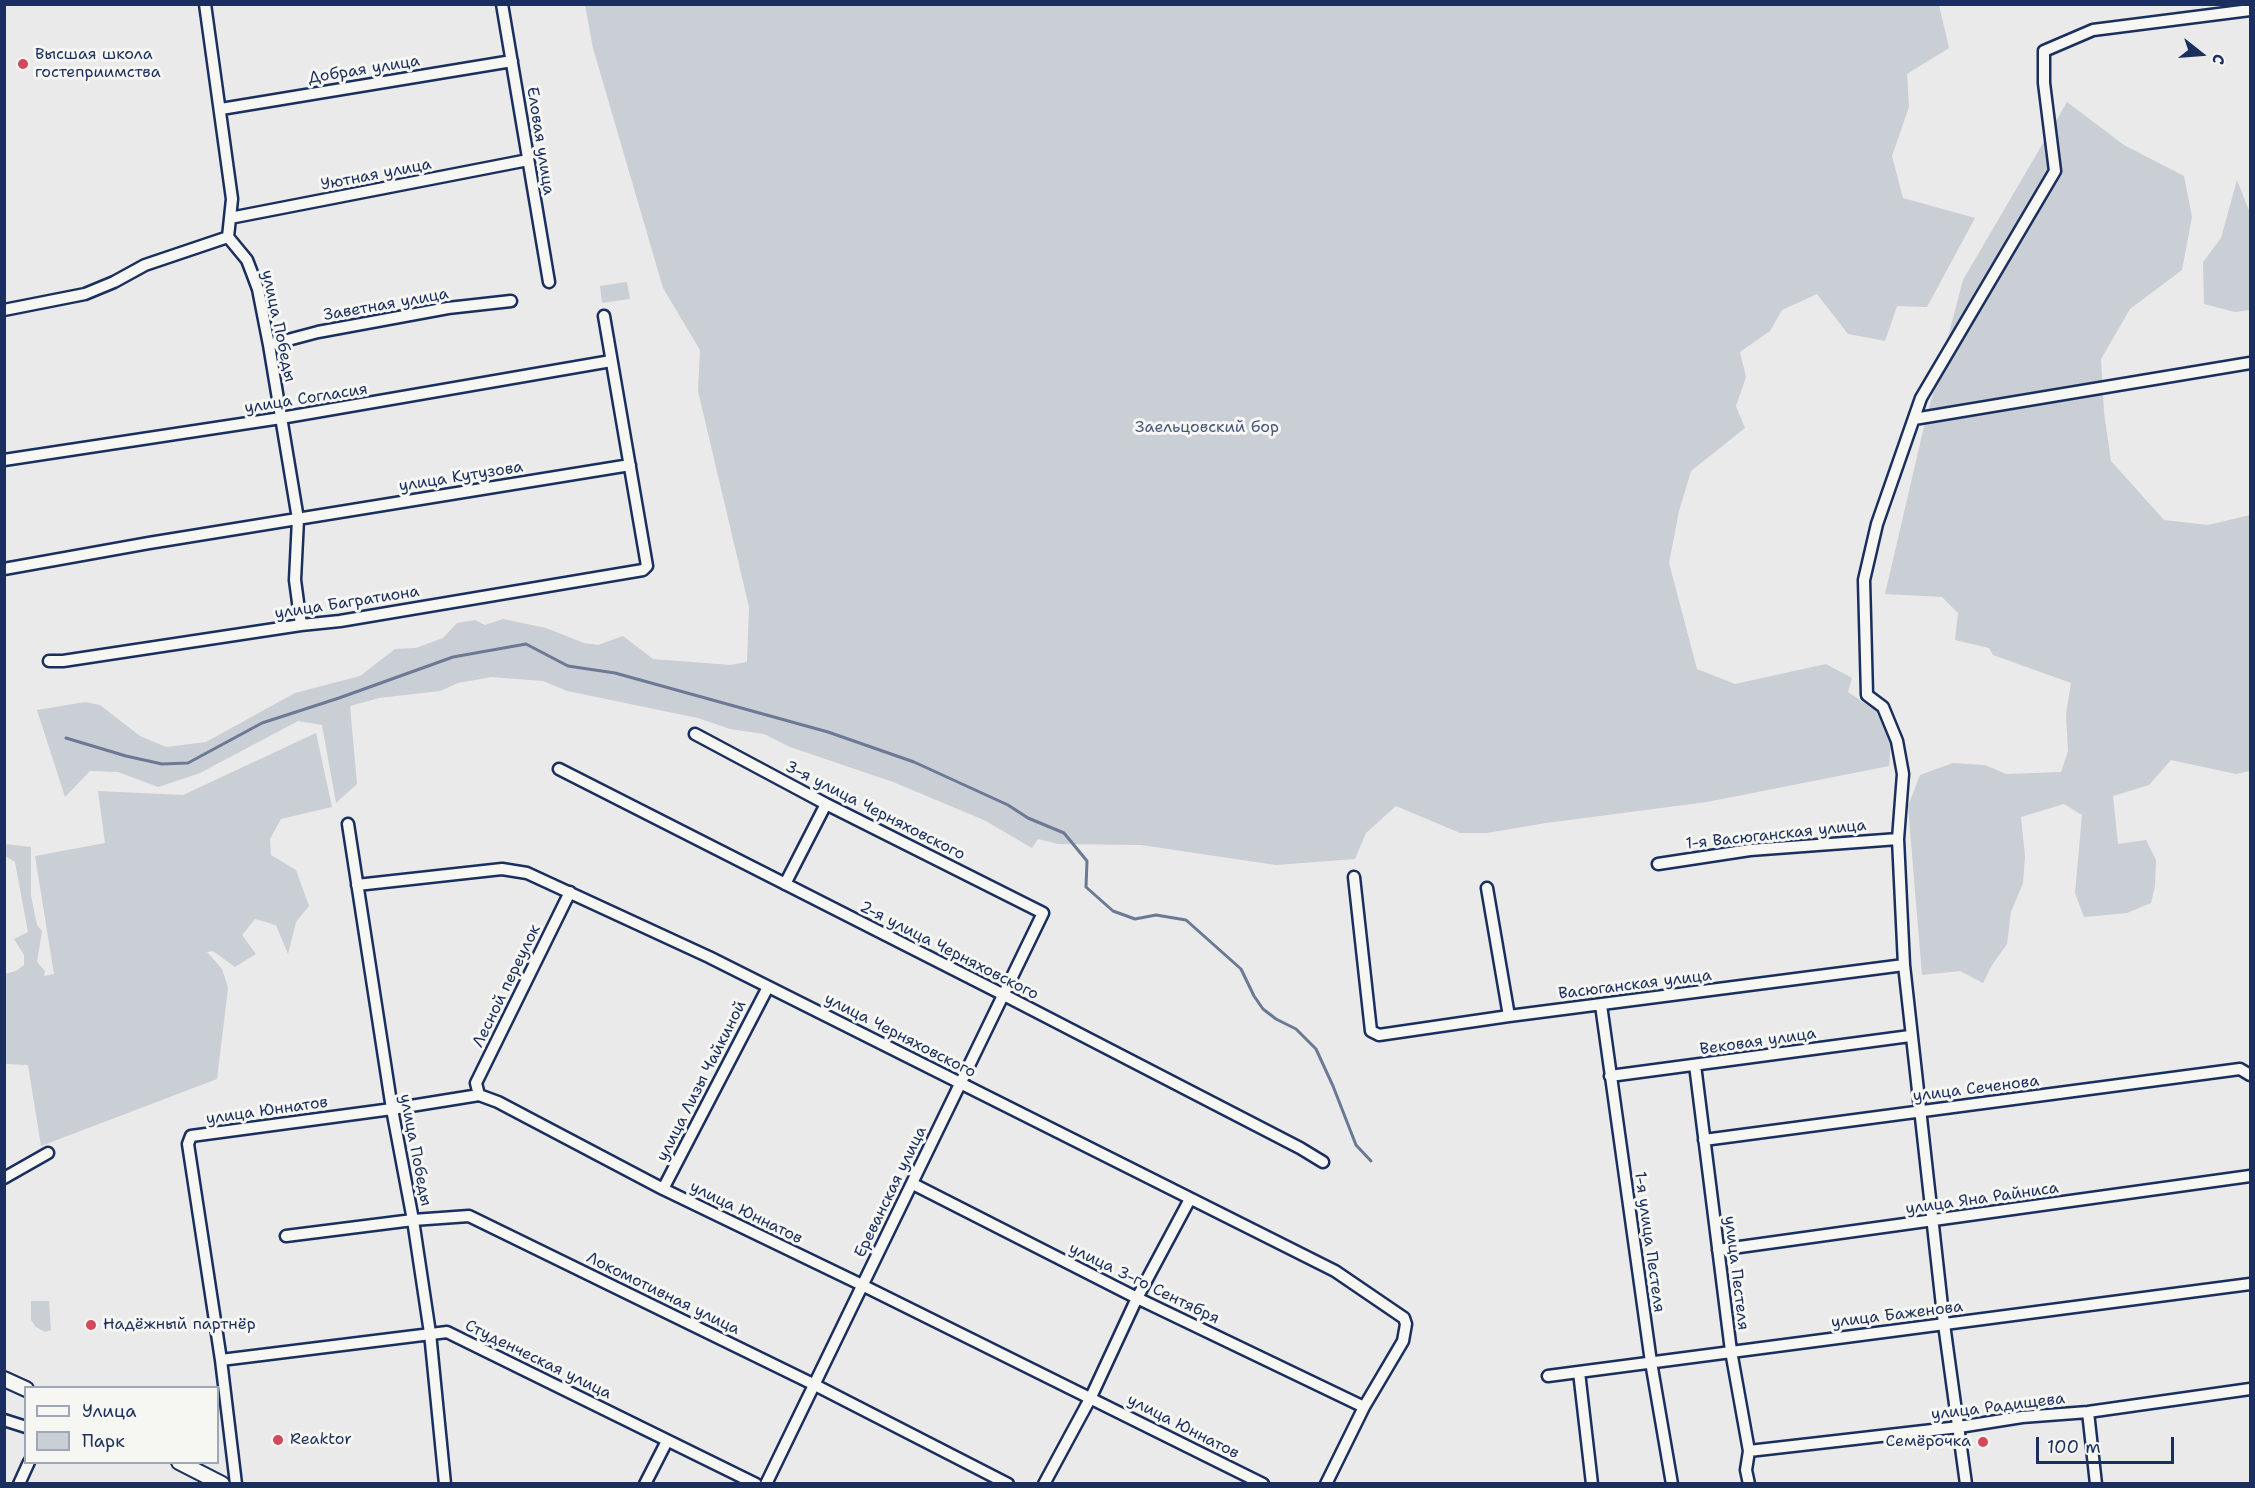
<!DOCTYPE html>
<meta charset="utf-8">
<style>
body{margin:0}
#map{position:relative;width:2255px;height:1488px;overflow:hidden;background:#e9eae9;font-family:"Shantell Sans",sans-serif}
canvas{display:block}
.frame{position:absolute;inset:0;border:6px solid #1b2f5e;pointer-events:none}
.legend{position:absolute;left:24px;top:1386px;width:195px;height:78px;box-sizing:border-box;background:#f6f6f2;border:2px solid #9ea6b7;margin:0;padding:8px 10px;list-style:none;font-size:18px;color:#1b2f5e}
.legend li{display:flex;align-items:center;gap:12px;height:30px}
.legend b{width:30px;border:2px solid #9ea6b7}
.north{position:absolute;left:2171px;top:24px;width:60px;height:60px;-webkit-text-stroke:4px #f6f6f2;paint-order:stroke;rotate:107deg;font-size:16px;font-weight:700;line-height:24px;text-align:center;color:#1b2f5e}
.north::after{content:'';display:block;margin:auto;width:21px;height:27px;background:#1b2f5e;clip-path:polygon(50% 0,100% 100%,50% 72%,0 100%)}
.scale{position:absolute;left:2036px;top:1437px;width:138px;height:27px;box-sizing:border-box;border:3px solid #1b2f5e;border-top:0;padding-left:8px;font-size:18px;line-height:21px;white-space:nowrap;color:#1b2f5e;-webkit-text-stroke:4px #f6f6f2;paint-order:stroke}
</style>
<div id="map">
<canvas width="2255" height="1488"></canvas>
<div class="frame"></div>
<ul class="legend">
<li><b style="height:8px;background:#f6f6f2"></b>Улица</li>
<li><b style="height:16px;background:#caced5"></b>Парк</li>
</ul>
<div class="north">С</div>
<div class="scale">100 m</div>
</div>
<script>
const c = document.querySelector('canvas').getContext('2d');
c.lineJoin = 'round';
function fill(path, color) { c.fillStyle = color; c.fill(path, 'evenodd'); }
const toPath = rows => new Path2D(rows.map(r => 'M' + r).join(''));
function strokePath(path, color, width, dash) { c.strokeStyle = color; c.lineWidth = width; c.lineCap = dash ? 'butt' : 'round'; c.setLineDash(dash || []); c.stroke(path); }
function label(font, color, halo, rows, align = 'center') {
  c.font = font + ' "Shantell Sans",sans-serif'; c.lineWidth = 6; c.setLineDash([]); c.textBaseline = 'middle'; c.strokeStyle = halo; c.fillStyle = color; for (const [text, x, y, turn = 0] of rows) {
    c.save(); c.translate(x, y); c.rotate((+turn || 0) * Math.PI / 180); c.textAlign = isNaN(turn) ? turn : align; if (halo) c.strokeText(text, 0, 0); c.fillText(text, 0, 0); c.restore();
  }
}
const green = toPath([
 [585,5,1939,5,1949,48,1907,74,1909,107,1892,156,1903,198,1975,218,1927,307,1897,306,1885,341,1848,334,1817,294,1782,310,1770,331,1740,352,1746,377,1736,406,1745,428,1691,471,1679,511,1669,563,1697,669,1735,684,1826,664,1852,678,1848,692,1876,711,1891,743,1889,766,1707,802,1546,823,1487,833,1460,833,1396,806,1366,833,1355,859,1276,865,1141,845,1058,844,1038,839,1032,848,984,820,893,782,790,747,764,734,730,729,698,718,567,691,543,681,491,677,458,683,440,691,379,698,350,706,357,784,336,803,322,725,298,721,200,773,158,787,118,772,90,771,65,797,37,710,85,702,100,705,140,736,166,747,206,742,295,693,360,676,395,649,416,648,443,638,457,623,475,620,485,625,503,619,546,628,584,643,598,645,623,636,653,659,730,665,747,662,749,607,698,391,700,350,663,288,593,48],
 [2067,102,2124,145,2184,176,2192,217,2182,270,2130,309,2101,359,2104,413,2111,461,2164,520,2208,525,2250,515,2250,771,2236,774,2171,760,2149,785,2113,796,2118,844,2146,840,2156,860,2155,886,2151,903,2127,913,2084,917,2075,893,2082,815,2064,804,2021,817,2025,856,2023,883,2011,912,2007,944,1992,965,1983,983,1960,971,1922,975,1908,806,1920,775,1953,763,1985,765,2006,774,2061,772,2068,751,2066,714,2071,683,1993,655,1989,648,1955,640,1958,613,1942,597,1885,594,1923,431,1963,280],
 [2237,180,2250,213,2250,310,2235,312,2204,304,2203,262,2221,238],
 [627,282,630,299,602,303,600,286],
 [316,733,332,807,281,819,270,839,271,855,296,870,309,906,296,922,288,954,276,925,255,919,242,935,256,954,235,967,213,951,207,952,222,969,228,988,217,1079,41,1146,28,1065,5,1064,5,974,16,971,24,965,24,955,14,939,28,932,15,862,5,856,5,844,31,847,31,896,37,925,42,931,37,962,45,971,44,976,54,974,35,856,105,843,98,791,183,795],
 [31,1301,49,1301,51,1330,45,1332,36,1327,31,1320]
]);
const stream = toPath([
 [66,738,126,756,162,764,188,763,262,723,339,698,453,657,526,644,568,666,615,673,828,732,914,762,1008,805,1028,818,1064,833,1087,861,1086,887,1113,911,1135,919,1156,915,1186,920,1241,969,1254,996,1263,1009,1276,1019,1296,1029,1316,1049,1333,1086,1356,1145,1371,1161]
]);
const minor = toPath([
 [205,4,232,199,228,237,247,260,252,273,258,289,269,345,298,519,295,580,301,625],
 [502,4,549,282],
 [221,109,512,61],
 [230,218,528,160],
 [4,310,85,294,114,282,145,265,228,237],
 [269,345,318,332,448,308,511,301],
 [1914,419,2250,363],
 [4,460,281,418,611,361],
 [4,569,149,543,630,465],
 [49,661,63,661,301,625,340,621,643,570,647,566,604,316],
 [695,734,826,804,1043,913,766,1484],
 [559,769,1004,995,1300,1148,1323,1162],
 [348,824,392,1109,413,1220,430,1333,445,1484],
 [1658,864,1750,850,1898,839],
 [1354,877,1371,1031,1379,1035,1509,1016,1904,965],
 [785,884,826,804],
 [357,885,502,869,527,873,709,957,1335,1271,1404,1318,1406,1324,1403,1341,1364,1407,1326,1484],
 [1487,888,1509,1016],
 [1601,1005,1651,1362,1672,1484],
 [1695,1065,1731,1351,1749,1451,1746,1470,1749,1484],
 [1610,1076,1910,1036],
 [479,1095,476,1083,570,892],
 [1704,1140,2240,1069,2250,1075],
 [4,1178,48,1153],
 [913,1184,1137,1298,1364,1407],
 [663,1189,768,987],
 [286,1236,413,1220,469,1216,815,1385,1008,1484],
 [1718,1250,2250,1176],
 [221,1360,447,1332,756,1484],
 [1579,1372,1592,1484],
 [1548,1376,2250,1284],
 [2088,1412,2096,1484],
 [4,1420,26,1427],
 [1749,1451,1959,1427,2022,1417,2088,1412,2250,1389],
 [19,1484,29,1462],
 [236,1484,221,1360,188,1144,191,1136,392,1109,479,1095,498,1102,663,1189,862,1285,1263,1484],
 [645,1484,667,1441],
 [1044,1484,1091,1397,1137,1298,1190,1199],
 [1966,1484,1944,1324,1904,965,1898,839,1903,774,1897,741,1883,707,1867,695,1864,580,1877,524,1921,398,2055,171,2044,83,2044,51,2093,30,2250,10]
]);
const major = toPath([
 [4,1379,26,1389],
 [179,1462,222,1484]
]);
const markers = [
 [23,64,6,"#d1495b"],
 [91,1325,6,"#d1495b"],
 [278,1440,6,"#d1495b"],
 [1983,1442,6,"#d1495b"]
];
const poiNames = [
 ["Высшая школа",35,55],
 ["гостеприимства",35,73],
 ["Надёжный партнёр",103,1325],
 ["Reaktor",290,1440],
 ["Семёрочка",1971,1442,"right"]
];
const streetNames = [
 ["Добрая улица",364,70,-9],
 ["Еловая улица",540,141,81],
 ["Уютная улица",376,175,-11],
 ["Заветная улица",386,305,-10],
 ["улица Победы",278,326,78],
 ["улица Согласия",306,399,-9],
 ["улица Кутузова",461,477,-9],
 ["улица Багратиона",347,603,-9],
 ["3-я улица Черняховского",875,811,27],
 ["1-я Васюганская улица",1776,835,-6],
 ["2-я улица Черняховского",949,951,27],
 ["Васюганская улица",1635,985,-7],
 ["Лесной переулок",507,986,-64],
 ["улица Черняховского",900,1036,27],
 ["Вековая улица",1758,1042,-8],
 ["улица Лизы Чайкиной",702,1081,-63],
 ["улица Сеченова",1976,1089,-7],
 ["улица Юннатов",267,1111,-8],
 ["улица Победы",415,1150,79],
 ["Ереванская улица",891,1192,-64],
 ["улица Яна Райниса",1982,1199,-8],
 ["улица Юннатов",746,1213,26],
 ["1-я улица Пестеля",1649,1242,82],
 ["улица Пестеля",1736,1273,83],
 ["улица 3-го Сентября",1144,1284,26],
 ["Локомотивная улица",663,1294,26],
 ["улица Баженова",1897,1315,-7],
 ["Студенческая улица",538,1360,26],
 ["улица Радищева",1998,1407,-7],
 ["улица Юннатов",1183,1427,27]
];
const parkNames = [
 ["Заельцовский бор",1207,428]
];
fill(green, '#caced5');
strokePath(stream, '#6c7995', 3);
strokePath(minor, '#1b2f5e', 15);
strokePath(major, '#1b2f5e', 18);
strokePath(minor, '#f6f6f2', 10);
strokePath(major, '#f6f6f2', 14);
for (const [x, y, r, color] of markers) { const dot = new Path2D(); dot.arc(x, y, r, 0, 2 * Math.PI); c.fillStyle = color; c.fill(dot); strokePath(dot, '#f6f6f2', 2); }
label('16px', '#1b2f5e', '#f6f6f2', poiNames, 'left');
label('16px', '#1b2f5e', '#f6f6f2', streetNames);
label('16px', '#47577c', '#f6f6f2', parkNames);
</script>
